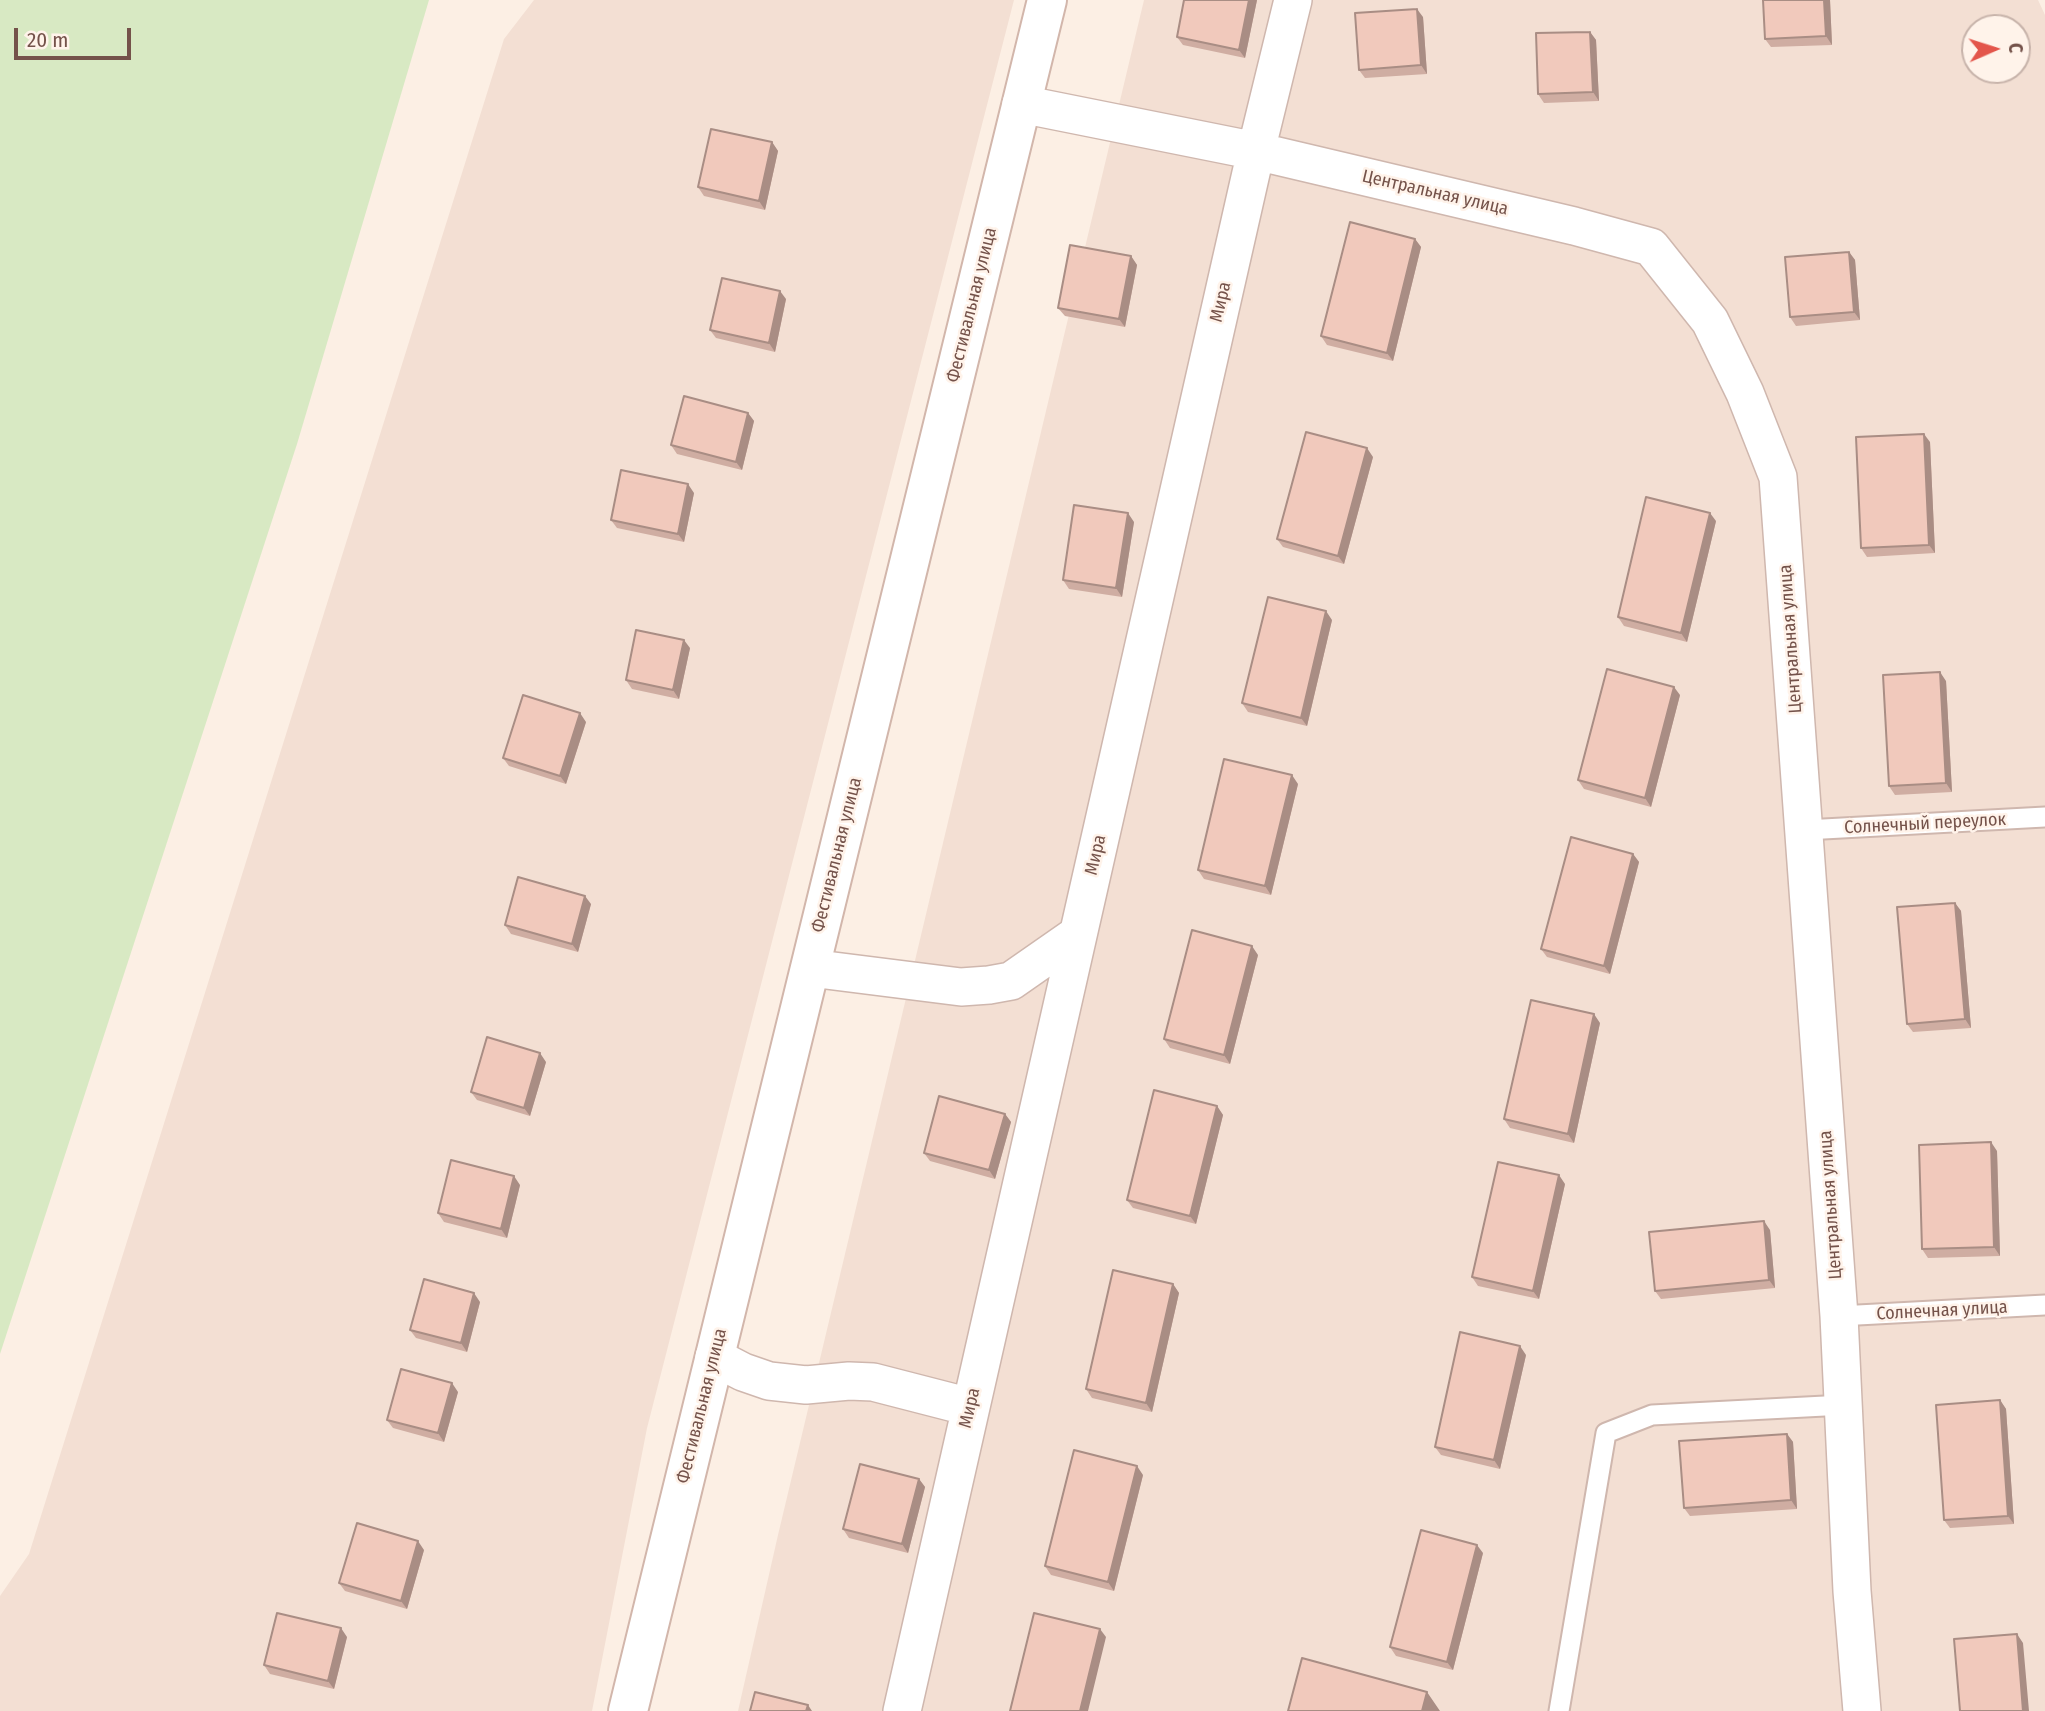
<!DOCTYPE html>
<meta charset="utf-8">
<style>
body{margin:0}
#map{position:relative;width:2045px;height:1711px;overflow:hidden;background:#fcefe4;font-family:"Fira Sans Condensed",sans-serif}
canvas{display:block}
.north{position:absolute;left:1961px;top:14px;width:70px;height:70px;box-sizing:border-box;background:#fff3ea;border:2px solid #c7b3aa;border-radius:50%;rotate:87deg;font-size:19px;font-weight:700;line-height:28px;text-align:center;color:#74524a}
.north::after{content:'';display:block;margin:auto;width:24px;height:32px;background:#e3554b;clip-path:polygon(50% 0,100% 100%,50% 72%,0 100%)}
.scale{position:absolute;left:14px;top:28px;width:117px;height:32px;box-sizing:border-box;border:4px solid #74524a;border-top:0;padding-left:9px;font-size:21px;line-height:24px;white-space:nowrap;color:#74524a;-webkit-text-stroke:5px #fff3ea;paint-order:stroke}
</style>
<div id="map">
<canvas width="2045" height="1711"></canvas>
<div class="north">С</div>
<div class="scale">20 m</div>
</div>
<script>
const c = document.querySelector('canvas').getContext('2d');
c.lineJoin = 'round';
function fill(path, color) { c.fillStyle = color; c.fill(path, 'evenodd'); }
const toPath = rows => new Path2D(rows.map(r => 'M' + r).join(''));
function strokePath(path, color, width, dash) { c.strokeStyle = color; c.lineWidth = width; c.lineCap = dash ? 'butt' : 'round'; c.setLineDash(dash || []); c.stroke(path); }
function label(font, color, halo, rows, align = 'center') {
  c.font = font + ' "Fira Sans Condensed",sans-serif'; c.lineWidth = 5; c.setLineDash([]); c.textBaseline = 'middle'; c.strokeStyle = halo; c.fillStyle = color; for (const [text, x, y, turn = 0] of rows) {
    c.save(); c.translate(x, y); c.rotate((+turn || 0) * Math.PI / 180); c.textAlign = isNaN(turn) ? turn : align; if (halo) c.strokeText(text, 0, 0); c.fillText(text, 0, 0); c.restore();
  }
}
const residential = toPath([
 [534,0,1014,0,647,1428,592,1711,0,1711,0,1596,29,1554,504,39],
 [1144,0,2038,0,2045,15,2045,1711,738,1711,778,1535],
 [1975,28,2017,28,2017,70,1975,70]
]);
const green = toPath([
 [0,0,429,0,297,444,0,1354]
]);
const lane = toPath([
 [1805,830,2045,817],
 [1839,1316,2045,1305],
 [1559,1711,1606,1433,1652,1415,1844,1405]
]);
const street = toPath([
 [1021,104,1256,151,1574,226,1651,247,1710,321,1745,393,1778,477,1839,1316,1852,1591,1862,1711],
 [810,968,961,987,989,985,1011,981,1077,935],
 [714,1357,743,1372,769,1381,806,1385,849,1381,873,1382,970,1407],
 [902,1711,1256,151,1293,0]
]);
const secondary = toPath([
 [628,1711,1047,0]
]);
const wall = toPath([
 [1257,0,1245,58,1183,45,1177,37],
 [1830,0,1832,45,1771,47,1765,39],
 [1423,17,1427,74,1365,78,1359,70],
 [1590,32,1596,40,1599,101,1544,103,1538,94],
 [772,142,778,151,765,210,704,196,698,187],
 [1415,239,1421,247,1393,361,1327,345,1321,336],
 [1849,252,1855,260,1860,320,1796,326,1790,317],
 [1131,256,1137,265,1125,327,1065,316,1058,308],
 [786,299,775,352,716,338,710,330],
 [748,413,754,421,742,470,677,454,671,445],
 [1930,442,1935,553,1867,557,1861,548],
 [1373,457,1344,564,1283,547,1277,539],
 [694,493,684,542,617,528,611,520],
 [1716,521,1687,642,1624,626,1618,617],
 [1134,522,1122,597,1069,589,1063,580],
 [1332,620,1307,726,1248,712,1242,703],
 [690,648,679,699,632,689,626,680],
 [1946,681,1952,792,1895,795,1889,786],
 [1680,695,1651,807,1584,789,1578,780],
 [586,722,566,784,509,766,503,758],
 [1298,784,1271,895,1204,879,1198,870],
 [1633,854,1639,862,1610,974,1547,957,1541,949],
 [1955,903,1961,911,1971,1028,1913,1032,1907,1024],
 [591,904,578,952,511,934,505,925],
 [1258,955,1230,1064,1170,1048,1164,1039],
 [1600,1023,1574,1143,1510,1128,1504,1119],
 [546,1062,530,1116,477,1100,471,1092],
 [1217,1106,1223,1115,1196,1224,1133,1208,1127,1200],
 [1005,1114,1011,1122,995,1179,930,1161,924,1153],
 [1997,1151,2000,1256,1928,1258,1922,1249],
 [1565,1184,1539,1299,1478,1286,1472,1277],
 [520,1185,507,1238,444,1222,438,1213],
 [1770,1230,1775,1288,1661,1299,1655,1291],
 [1173,1284,1179,1293,1152,1412,1092,1398,1086,1389],
 [480,1302,467,1352,416,1338,410,1330],
 [1526,1355,1500,1469,1441,1455,1435,1447],
 [458,1392,444,1442,393,1428,387,1420],
 [2000,1400,2006,1409,2014,1524,1950,1528,1944,1520],
 [1787,1434,1793,1442,1797,1509,1690,1516,1684,1508],
 [1143,1475,1114,1591,1051,1575,1045,1566],
 [919,1479,925,1487,908,1553,849,1538,843,1529],
 [424,1550,407,1609,345,1591,339,1583],
 [1483,1553,1453,1670,1396,1656,1390,1647],
 [347,1637,334,1689,270,1674,264,1665]
]);
const shadedWall = toPath([
 [1249,0,1257,0,1245,58,1239,50],
 [1824,0,1830,0,1832,45,1826,36],
 [1417,9,1423,17,1427,74,1421,65],
 [1590,32,1596,40,1599,101,1593,92],
 [772,142,778,151,765,210,759,201],
 [1415,239,1421,247,1393,361,1387,353],
 [1849,252,1855,260,1860,320,1854,312],
 [1131,256,1137,265,1125,327,1119,319],
 [780,291,786,299,775,352,769,343],
 [748,413,754,421,742,470,736,462],
 [1924,434,1930,442,1935,553,1929,545],
 [1367,448,1373,457,1344,564,1338,556],
 [688,484,694,493,684,542,678,534],
 [1128,513,1134,522,1122,597,1116,588],
 [1710,513,1716,521,1687,642,1681,633],
 [1326,611,1332,620,1307,726,1301,718],
 [684,640,690,648,679,699,673,690],
 [1940,672,1946,681,1952,792,1946,783],
 [1674,687,1680,695,1651,807,1645,798],
 [580,713,586,722,566,784,560,776],
 [1292,775,1298,784,1271,895,1265,886],
 [1633,854,1639,862,1610,974,1604,966],
 [585,896,591,904,578,952,572,944],
 [1955,903,1961,911,1971,1028,1965,1019],
 [1252,946,1258,955,1230,1064,1224,1055],
 [1594,1014,1600,1023,1574,1143,1568,1134],
 [540,1053,546,1062,530,1116,524,1108],
 [1217,1106,1223,1115,1196,1224,1190,1216],
 [1005,1114,1011,1122,995,1179,989,1170],
 [1991,1142,1997,1151,2000,1256,1994,1247],
 [1559,1175,1565,1184,1539,1299,1533,1291],
 [514,1176,520,1185,507,1238,501,1229],
 [1764,1221,1770,1230,1775,1288,1769,1280],
 [1173,1284,1179,1293,1152,1412,1146,1403],
 [474,1293,480,1302,467,1352,461,1343],
 [1520,1346,1526,1355,1500,1469,1494,1460],
 [452,1383,458,1392,444,1442,438,1433],
 [2000,1400,2006,1409,2014,1524,2008,1516],
 [1787,1434,1793,1442,1797,1509,1791,1500],
 [1137,1466,1143,1475,1114,1591,1108,1582],
 [919,1479,925,1487,908,1553,902,1544],
 [418,1541,424,1550,407,1609,401,1601],
 [1477,1545,1483,1553,1453,1670,1447,1662],
 [341,1628,347,1637,334,1689,328,1681],
 [1100,1629,1106,1637,1088,1711,1080,1711],
 [2017,1634,2023,1643,2029,1711,2023,1711],
 [1427,1692,1440,1711,1422,1711],
 [808,1705,812,1711,806,1711]
]);
const building = toPath([
 [1184,0,1249,0,1239,50,1177,37,1184,0],
 [1763,0,1824,0,1826,36,1765,39,1763,0],
 [1417,9,1421,65,1359,70,1355,13,1417,9],
 [1590,32,1593,92,1538,94,1536,33,1590,32],
 [711,129,772,142,759,201,698,187,711,129],
 [1350,222,1415,239,1387,353,1321,336,1350,222],
 [1070,245,1131,256,1119,319,1058,308,1070,245],
 [1849,252,1854,312,1790,317,1785,257,1849,252],
 [722,278,780,291,769,343,710,330,722,278],
 [684,396,748,413,736,462,671,445,684,396],
 [1306,432,1367,448,1338,556,1277,539,1306,432],
 [1924,434,1929,545,1861,548,1856,437,1924,434],
 [621,470,688,484,678,534,611,520,621,470],
 [1646,497,1710,513,1681,633,1618,617,1646,497],
 [1074,505,1128,513,1116,588,1063,580,1074,505],
 [1268,597,1326,611,1301,718,1242,703,1268,597],
 [636,630,684,640,673,690,626,680,636,630],
 [1607,669,1674,687,1645,798,1578,780,1607,669],
 [1940,672,1946,783,1889,786,1883,675,1940,672],
 [523,695,580,713,560,776,503,758,523,695],
 [1224,759,1292,775,1265,886,1198,870,1224,759],
 [1571,837,1633,854,1604,966,1541,949,1571,837],
 [518,877,585,896,572,944,505,925,518,877],
 [1955,903,1965,1019,1907,1024,1897,907,1955,903],
 [1192,930,1252,946,1224,1055,1164,1039,1192,930],
 [1531,1000,1594,1014,1568,1134,1504,1119,1531,1000],
 [487,1037,540,1053,524,1108,471,1092,487,1037],
 [1154,1090,1217,1106,1190,1216,1127,1200,1154,1090],
 [939,1096,1005,1114,989,1170,924,1153,939,1096],
 [1991,1142,1994,1247,1922,1249,1919,1145,1991,1142],
 [451,1160,514,1176,501,1229,438,1213,451,1160],
 [1498,1162,1559,1175,1533,1291,1472,1277,1498,1162],
 [1764,1221,1769,1280,1655,1291,1649,1232,1764,1221],
 [1113,1270,1173,1284,1146,1403,1086,1389,1113,1270],
 [424,1279,474,1293,461,1343,410,1330,424,1279],
 [1460,1332,1520,1346,1494,1460,1435,1447,1460,1332],
 [401,1369,452,1383,438,1433,387,1420,401,1369],
 [2000,1400,2008,1516,1944,1520,1936,1405,2000,1400],
 [1787,1434,1791,1500,1684,1508,1679,1441,1787,1434],
 [1074,1450,1137,1466,1108,1582,1045,1566,1074,1450],
 [860,1464,919,1479,902,1544,843,1529,860,1464],
 [357,1523,418,1541,401,1601,339,1583,357,1523],
 [1421,1530,1477,1545,1447,1662,1390,1647,1421,1530],
 [277,1613,341,1628,328,1681,264,1665,277,1613],
 [1034,1613,1100,1629,1080,1711,1010,1711,1034,1613],
 [2017,1634,2023,1711,1960,1711,1954,1639,2017,1634],
 [1302,1658,1427,1692,1422,1711,1288,1711,1302,1658],
 [755,1692,808,1705,806,1711,750,1711,755,1692]
]);
const streetNames = [
 ["Центральная улица",1435,193,13],
 ["Мира",1221,302,-77],
 ["Фестивальная улица",972,305,-76],
 ["Центральная улица",1791,639,-94],
 ["Солнечный переулок",1925,824,-3],
 ["Фестивальная улица",837,855,-76],
 ["Мира",1096,855,-77],
 ["Центральная улица",1831,1205,-94],
 ["Солнечная улица",1942,1311,-3],
 ["Фестивальная улица",702,1406,-76],
 ["Мира",970,1408,-77]
];
fill(residential, '#f3dfd3');
fill(green, '#d8e9c3');
strokePath(lane, '#cfb7ae', 23);
strokePath(street, '#cfb7ae', 40);
strokePath(secondary, '#d2b6ab', 42);
strokePath(lane, '#fff', 19);
strokePath(street, '#fff', 37);
strokePath(secondary, '#fff', 38);
fill(wall, '#cfada2');
fill(shadedWall, '#a98d84');
fill(building, '#f1c9bc');
strokePath(building, '#a98d84', 2);
label('18px', '#74524a', '#fff3ea', streetNames);
</script>
